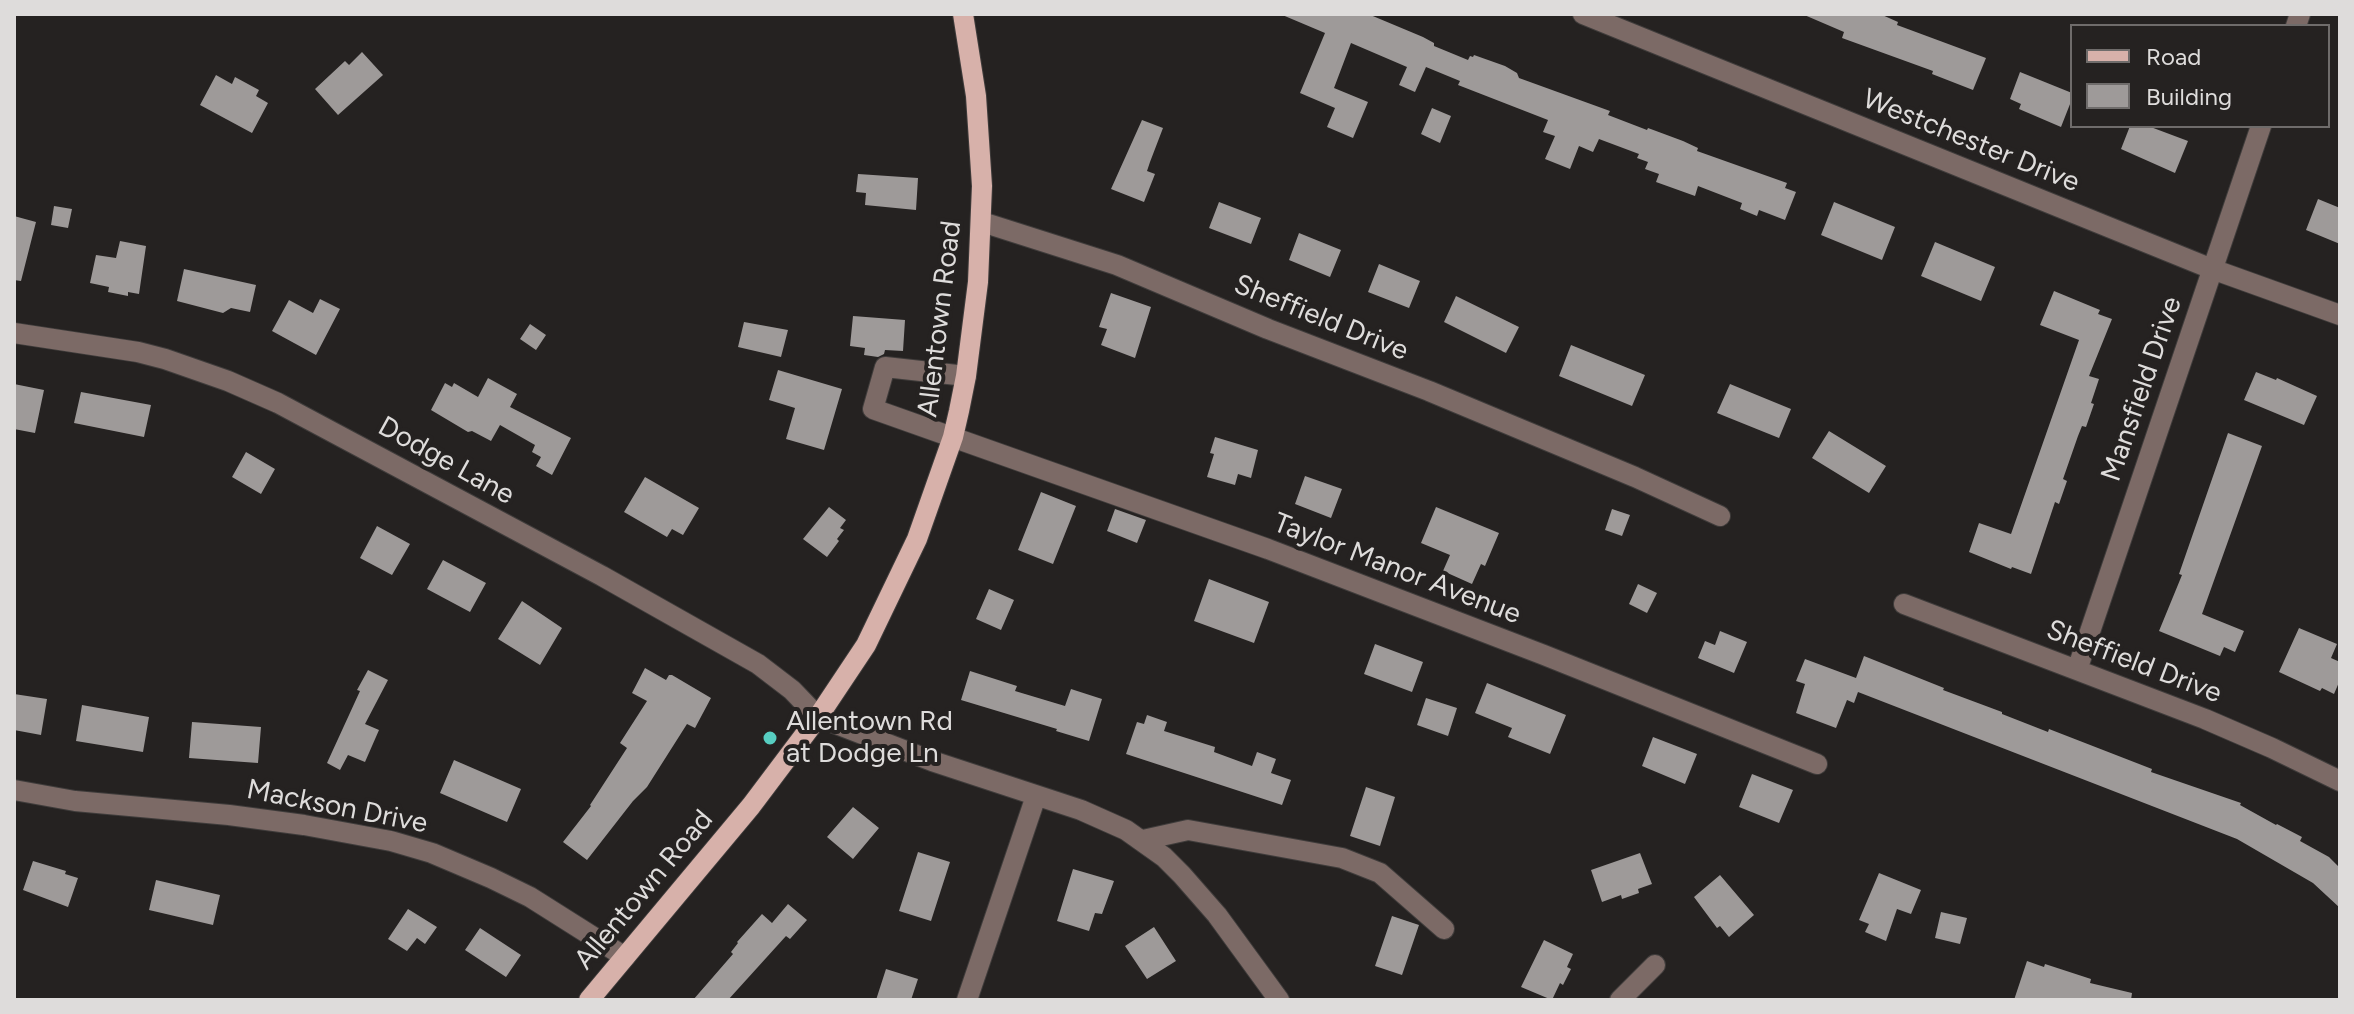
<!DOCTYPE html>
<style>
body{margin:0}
#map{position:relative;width:2354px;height:1014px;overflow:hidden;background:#252221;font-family:Figtree,sans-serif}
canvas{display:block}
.frame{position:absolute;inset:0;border:16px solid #dedcdb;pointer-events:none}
.legend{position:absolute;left:2070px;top:24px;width:260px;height:104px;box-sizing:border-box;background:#252221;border:2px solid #6f6c6b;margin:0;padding:10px 14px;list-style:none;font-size:24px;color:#dedcdb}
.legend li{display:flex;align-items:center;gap:16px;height:40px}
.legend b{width:40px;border:2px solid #6f6c6b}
</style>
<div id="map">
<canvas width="2354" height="1014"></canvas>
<div class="frame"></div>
<ul class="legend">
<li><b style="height:10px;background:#d7b1aa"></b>Road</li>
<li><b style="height:22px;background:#9e9a99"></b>Building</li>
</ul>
</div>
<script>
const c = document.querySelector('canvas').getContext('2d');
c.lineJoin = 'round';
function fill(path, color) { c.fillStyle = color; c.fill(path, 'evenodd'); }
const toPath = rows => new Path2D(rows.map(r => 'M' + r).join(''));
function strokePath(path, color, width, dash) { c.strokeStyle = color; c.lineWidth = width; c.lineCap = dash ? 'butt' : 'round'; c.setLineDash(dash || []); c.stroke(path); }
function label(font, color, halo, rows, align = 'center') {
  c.font = font + ' Figtree,sans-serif'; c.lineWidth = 8; c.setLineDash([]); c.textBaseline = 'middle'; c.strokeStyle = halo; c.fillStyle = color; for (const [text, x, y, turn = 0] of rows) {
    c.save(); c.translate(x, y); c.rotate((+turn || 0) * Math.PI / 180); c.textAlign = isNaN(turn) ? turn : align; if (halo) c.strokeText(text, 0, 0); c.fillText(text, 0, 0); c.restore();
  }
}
const building = toPath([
 [1280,14,1368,14,1423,37,1434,43,1434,46,1468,60,1470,56,1473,57,1474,55,1505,66,1517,73,1519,78,1610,111,1608,115,1647,130,1648,128,1683,141,1698,148,1697,151,1787,183,1785,188,1796,192,1785,220,1759,210,1757,216,1740,209,1742,203,1698,186,1695,196,1656,182,1659,174,1645,169,1648,162,1637,158,1639,154,1599,139,1593,152,1579,146,1570,169,1545,159,1555,136,1543,132,1548,120,1458,85,1460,81,1426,67,1415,92,1399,85,1407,67,1351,43,1334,88,1368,102,1353,138,1327,127,1335,108,1300,93,1325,33],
 [1802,14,1880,14,1898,22,1897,25,1986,58,1973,90,1932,74,1933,71,1842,38,1844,32],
 [362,52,383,75,338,115,315,89,345,61,349,65],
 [2020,72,2072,93,2072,99,2061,127,2019,109,2021,104,2010,99],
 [216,75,232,84,235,77,259,90,256,96,268,103,252,133,200,105],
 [1432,108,1451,116,1440,143,1421,134],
 [1142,120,1163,128,1150,162,1147,171,1155,174,1144,202,1111,189],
 [2130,126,2148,126,2188,141,2175,173,2121,149],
 [858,174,918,178,916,210,865,205,866,193,856,192],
 [2318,199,2340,208,2340,244,2306,230],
 [1219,202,1261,218,1251,244,1209,228],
 [1834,202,1895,227,1882,260,1821,235],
 [54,206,72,209,68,228,51,225],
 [14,216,36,222,21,281,14,280],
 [1299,233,1341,250,1330,277,1289,260],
 [120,241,146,246,139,294,128,292,128,296,108,292,109,287,90,283,96,255,116,258],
 [1935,242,1995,267,1981,301,1921,276],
 [1379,264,1420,281,1409,308,1368,292],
 [184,269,256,285,250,312,231,308,223,313,177,301],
 [2054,291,2100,310,2098,314,2112,319,2089,376,2099,379,2091,403,2094,404,2086,427,2082,426,2078,436,2063,479,2067,481,2059,504,2055,502,2031,574,2012,567,2011,569,1969,552,1979,523,2011,534,2079,340,2040,325],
 [1111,293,1151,307,1135,358,1101,345,1107,329,1099,327],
 [1456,296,1519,327,1506,353,1444,322],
 [320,299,340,309,316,355,272,331,289,300,313,313],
 [853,316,905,320,903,351,885,350,884,354,878,357,864,355,865,348,850,346],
 [744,322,788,330,781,357,738,347],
 [530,324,546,335,536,350,520,339],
 [1571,345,1645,375,1632,406,1559,376],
 [778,370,842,389,824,450,786,439,795,408,769,400],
 [2256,372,2276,380,2277,378,2317,396,2304,425,2244,400],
 [488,378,517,394,510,407,571,438,552,475,536,466,541,457,532,452,535,445,500,425,491,441,472,431,468,432,431,410,445,383,452,387,454,383,478,397],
 [14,384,44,390,35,433,14,429],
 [1730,384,1791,409,1779,438,1717,413],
 [81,392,151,405,144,437,74,423],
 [1829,431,1886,466,1869,493,1812,458],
 [2228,433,2262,446,2202,614,2244,631,2235,652,2224,647,2220,656,2159,631,2182,575,2179,574],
 [1215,437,1258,450,1251,478,1238,474,1235,485,1207,477,1214,454,1210,453],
 [246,452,275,469,261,494,232,477],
 [1305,476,1342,489,1331,518,1295,504],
 [645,477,699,508,683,535,672,529,667,537,624,512],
 [1041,492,1076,506,1053,564,1018,550],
 [829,507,846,520,840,528,844,530,837,539,839,541,827,557,803,539],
 [1436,507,1499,533,1485,566,1481,564,1472,584,1443,571,1450,555,1421,543],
 [1115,509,1146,520,1137,543,1107,531],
 [1612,509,1630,515,1622,536,1605,530],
 [377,526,410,544,392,575,360,558],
 [443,560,486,583,470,612,427,589],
 [1209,579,1269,602,1254,643,1194,621],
 [1638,584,1657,593,1647,613,1629,604],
 [989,589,1014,600,1001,630,976,619],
 [522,601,562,628,540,665,498,639],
 [2299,628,2337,644,2331,658,2340,662,2340,680,2334,694,2322,688,2320,691,2279,672],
 [1720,631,1747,642,1734,673,1698,658,1705,641,1715,645],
 [1375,644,1423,662,1412,692,1364,674],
 [1864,656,1944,688,1943,690,2002,712,2002,714,2048,732,2049,729,2152,769,2151,772,2241,803,2240,805,2276,825,2277,824,2302,837,2300,841,2329,857,2340,868,2340,908,2313,883,2237,839,1858,692,1854,703,1847,700,1836,728,1796,713,1805,684,1796,681,1805,659,1856,678],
 [645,668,666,680,669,675,672,675,711,698,695,728,687,724,647,787,633,801,587,860,563,842,591,806,590,805,627,748,620,743,647,701,632,693],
 [368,670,388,680,365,724,379,730,365,762,348,755,340,770,327,763,360,691,357,690],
 [970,671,1017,686,1015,691,1065,706,1071,689,1102,699,1089,741,1056,731,1057,729,961,700],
 [1487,683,1566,715,1550,754,1508,737,1512,728,1475,713],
 [14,694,47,699,41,735,14,730],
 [1426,698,1457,708,1448,736,1417,725],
 [82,705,149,717,143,752,76,741],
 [1147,715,1167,722,1164,731,1215,747,1214,752,1252,766,1257,752,1276,759,1271,773,1291,780,1282,805,1126,754,1137,722,1144,724],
 [192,722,261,727,258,763,189,758],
 [1653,737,1697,754,1685,784,1642,766],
 [454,760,521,789,507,822,440,793],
 [1752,774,1793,790,1779,823,1739,807],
 [1366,787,1395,797,1380,846,1350,836],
 [853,807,879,828,853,859,827,837],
 [918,852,950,862,931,921,899,911],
 [1640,853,1652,884,1638,889,1639,893,1622,899,1621,895,1602,902,1591,870],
 [33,861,66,871,65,874,78,878,68,907,23,890],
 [1073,869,1114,881,1102,914,1095,913,1089,931,1057,921],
 [1879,873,1921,890,1911,914,1897,909,1886,941,1865,932,1869,924,1859,920],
 [1720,875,1754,915,1729,937,1720,926,1717,928,1694,897],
 [156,880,220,895,213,925,149,910],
 [788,904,807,920,790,939,786,936,728,1000,693,1000,733,954,731,952,738,943,737,942,762,914,772,923],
 [408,909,437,927,425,944,417,938,407,951,388,939],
 [1941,912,1967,918,1960,944,1935,938],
 [1392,916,1419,925,1402,975,1375,966],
 [1154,927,1176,961,1147,979,1125,946],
 [480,928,521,955,506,977,465,950],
 [1544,940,1573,954,1567,967,1571,969,1563,985,1560,983,1552,1000,1521,987],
 [2027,961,2044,967,2045,964,2091,979,2090,983,2132,993,2131,1000,2014,1000],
 [886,969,918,979,911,1000,876,1000]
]);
const minor = toPath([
 [1583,14,2212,269,2340,315],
 [2296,26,2300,14],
 [982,222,1117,265,1268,329,1429,391,1635,477,1720,516],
 [14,333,138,352,165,359,228,381,278,403,602,576,758,664,792,690,818,717,932,761,1081,810,1126,830,1164,857,1182,875,1217,915,1279,1000],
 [966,376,885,367,873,409,1268,549,1544,655,1817,764],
 [1904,604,2205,719,2272,748,2340,781],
 [2077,670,2261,126],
 [14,790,75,801,229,815,304,825,391,841,432,853,491,878,530,897,625,957],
 [1143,840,1188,830,1342,858,1380,873,1444,929],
 [967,1000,1036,796],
 [1620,1000,1655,965]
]);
const major = toPath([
 [589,1000,751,806,818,717,866,645,917,539,953,437,959,411,966,376,978,282,982,186,976,96,963,14]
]);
const markers = [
 [770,738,8,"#57cec1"]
];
const streetNames = [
 ["Westchester Drive",1971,141,22],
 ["Sheffield Drive",1321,318,22],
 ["Allentown Road",940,319,-83],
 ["Mansfield Drive",2142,389,-71],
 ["Dodge Lane",446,461,29],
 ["Taylor Manor Avenue",1397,569,21],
 ["Sheffield Drive",2134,662,21],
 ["Mackson Drive",337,807,11],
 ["Allentown Road",644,890,-50]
];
const poiNames = [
 ["Allentown Rd",786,722],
 ["at Dodge Ln",786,754]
];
fill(building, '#9e9a99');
strokePath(minor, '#3f3c3b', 22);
strokePath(major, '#3f3c3b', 22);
strokePath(minor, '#7c6a66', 20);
strokePath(major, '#d7b1aa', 20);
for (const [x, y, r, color] of markers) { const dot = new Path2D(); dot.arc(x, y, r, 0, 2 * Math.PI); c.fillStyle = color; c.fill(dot); strokePath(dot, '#252221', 3); }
label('28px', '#dedcdb', '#252221', streetNames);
label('28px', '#dedcdb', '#252221', poiNames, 'left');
</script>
